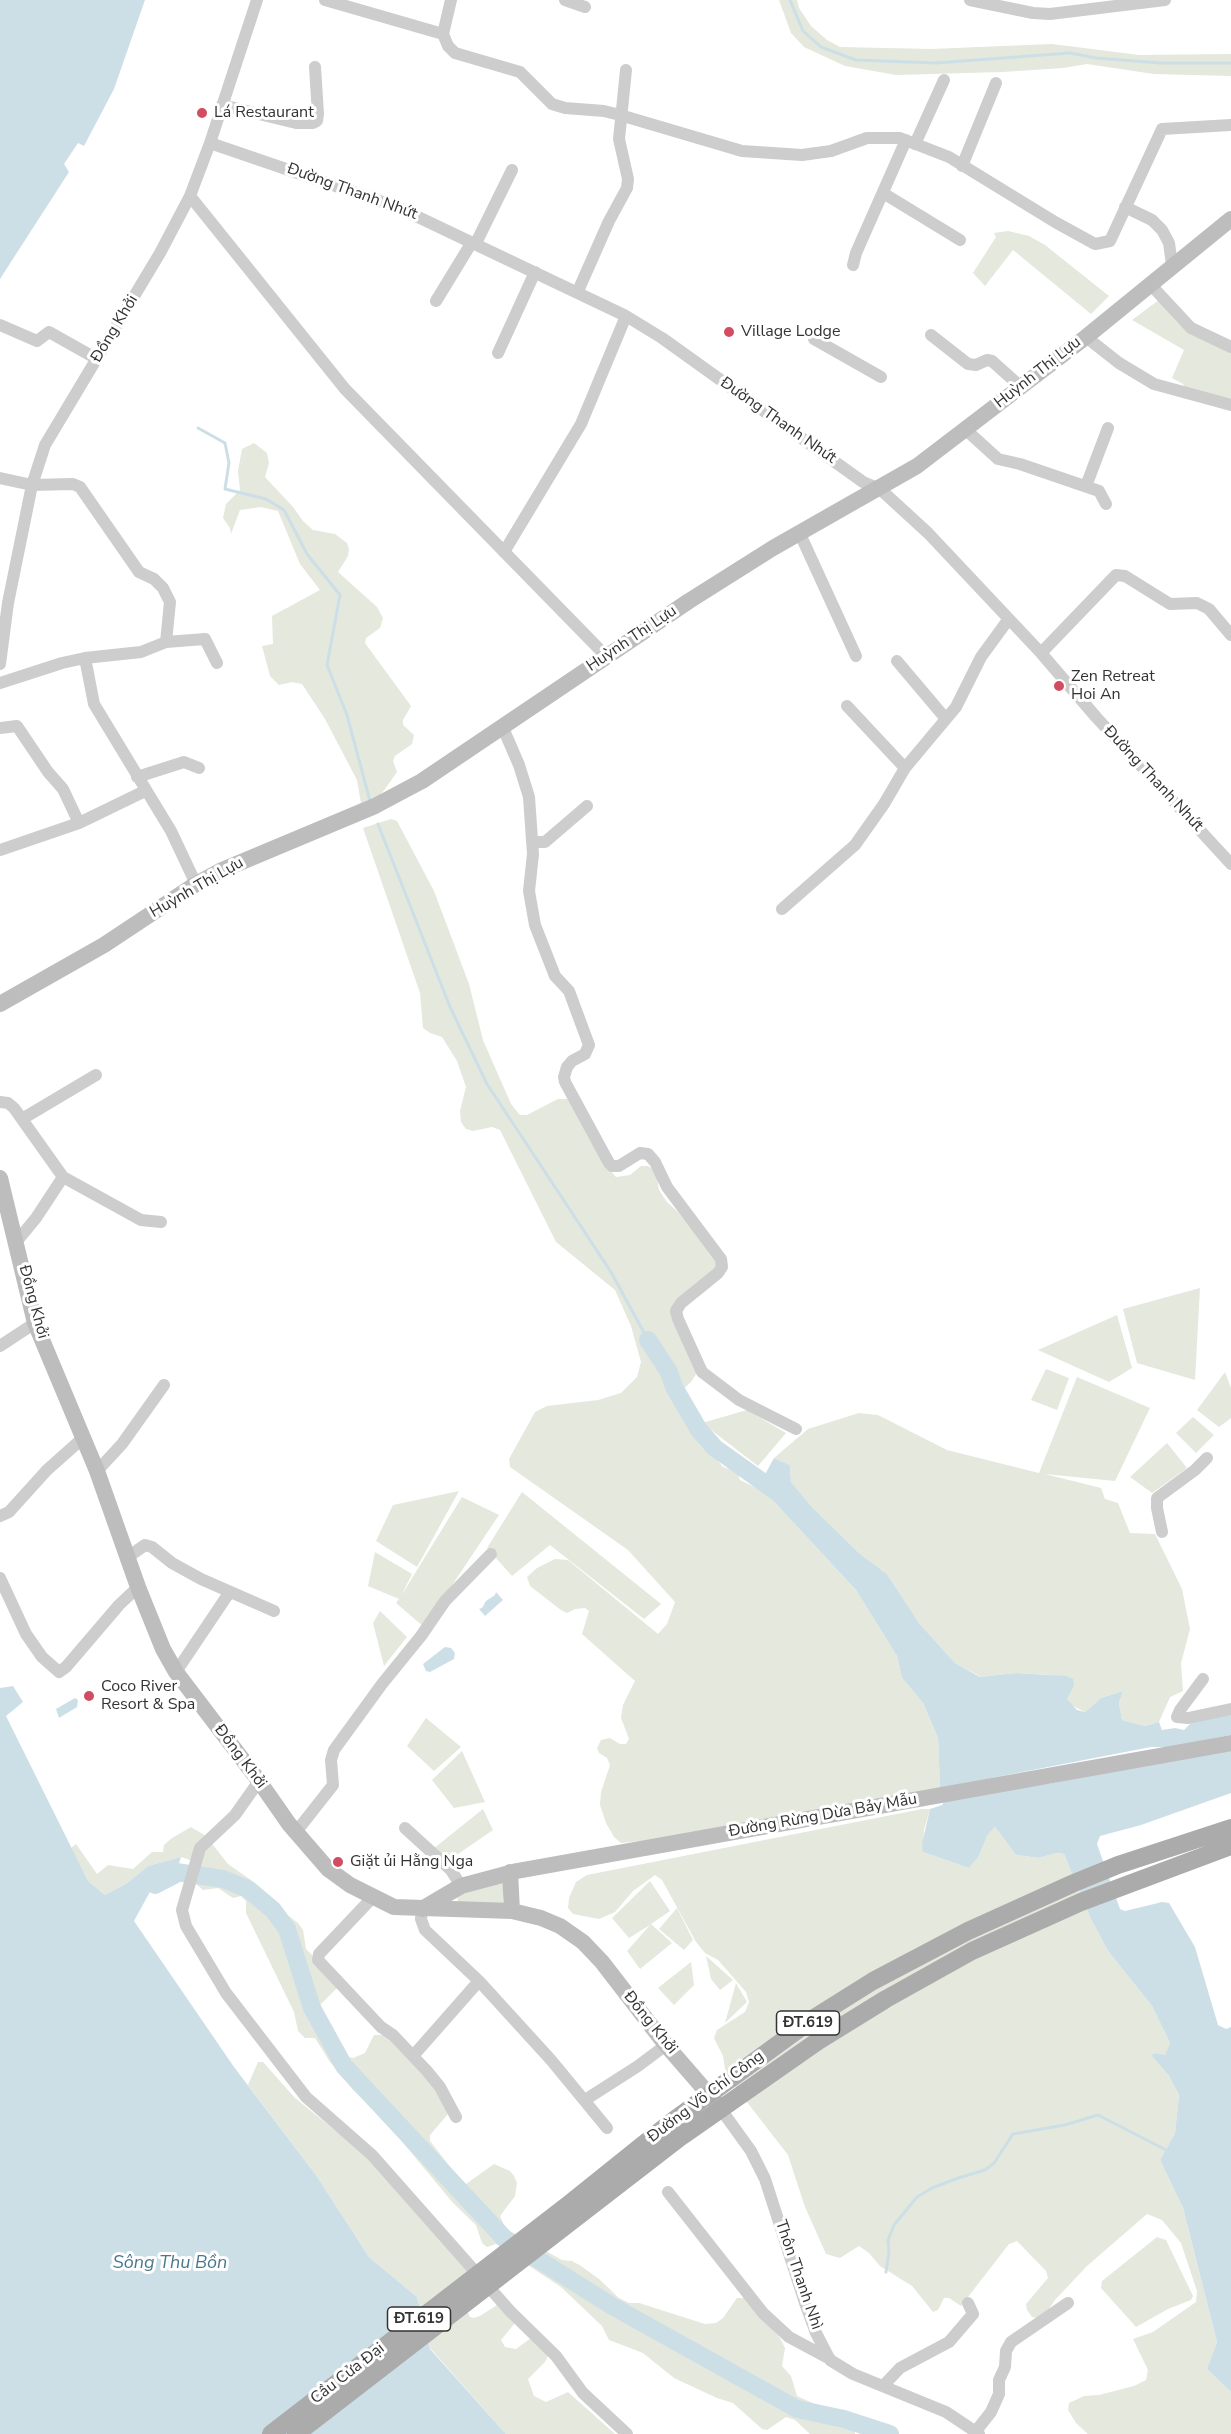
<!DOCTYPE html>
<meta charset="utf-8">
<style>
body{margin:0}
canvas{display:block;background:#fff}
</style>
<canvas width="1231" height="2434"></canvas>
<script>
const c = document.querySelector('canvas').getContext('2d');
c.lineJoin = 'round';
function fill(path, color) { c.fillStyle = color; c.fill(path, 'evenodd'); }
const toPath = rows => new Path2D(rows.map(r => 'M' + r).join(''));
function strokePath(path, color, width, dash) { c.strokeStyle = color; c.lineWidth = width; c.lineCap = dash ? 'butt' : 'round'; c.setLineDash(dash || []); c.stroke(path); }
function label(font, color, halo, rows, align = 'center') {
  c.font = font + ' "Nunito Sans",sans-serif'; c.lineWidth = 6; c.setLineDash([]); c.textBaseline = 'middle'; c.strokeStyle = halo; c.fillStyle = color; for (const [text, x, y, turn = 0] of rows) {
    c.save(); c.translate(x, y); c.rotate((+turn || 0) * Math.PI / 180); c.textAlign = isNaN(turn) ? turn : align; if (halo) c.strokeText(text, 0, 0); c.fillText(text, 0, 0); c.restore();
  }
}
const green = toPath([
 [779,0,797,0,799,8,811,26,827,40,840,47,931,49,1052,44,1139,55,1231,54,1231,76,1154,74,1087,64,1063,68,1003,72,896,75,845,66,804,47,791,33],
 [1008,231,1029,236,1045,245,1109,296,1091,314,1013,250,985,286,973,273,996,237,994,233],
 [1163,297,1207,339,1231,350,1231,401,1186,390,1183,384,1172,378,1184,350,1132,320],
 [254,443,267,453,269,463,265,477,293,507,303,521,313,530,335,534,347,543,349,549,348,556,338,572,377,607,383,618,380,628,366,638,365,643,411,706,403,720,403,725,414,735,412,744,395,756,393,761,397,772,385,789,379,796,361,803,357,780,325,719,302,684,292,682,279,685,270,676,262,646,273,644,272,616,320,590,300,564,278,511,261,507,240,510,231,534,230,528,223,518,226,504,240,490,238,471,242,449],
 [391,819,397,821,434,891,469,984,483,1040,511,1104,520,1115,527,1115,558,1099,569,1099,609,1169,616,1177,630,1175,641,1166,648,1166,656,1172,659,1190,667,1202,678,1212,720,1264,677,1310,700,1368,691,1382,675,1397,691,1429,723,1467,737,1472,740,1480,765,1492,856,1590,897,1656,902,1678,923,1703,938,1738,940,1788,641,1841,621,1843,614,1837,606,1823,600,1805,601,1792,610,1765,607,1758,599,1753,597,1748,601,1740,610,1738,620,1744,626,1744,629,1739,621,1718,623,1705,635,1681,582,1634,589,1611,585,1608,575,1609,567,1613,561,1610,530,1586,527,1577,537,1568,555,1559,568,1560,658,1634,667,1624,675,1602,628,1550,510,1467,509,1459,535,1412,547,1406,598,1400,621,1393,637,1377,641,1362,631,1326,615,1290,556,1242,500,1130,492,1127,473,1131,466,1129,461,1122,460,1111,466,1087,457,1061,442,1037,430,1033,423,1028,420,993,363,828],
 [1200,1288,1195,1380,1137,1363,1123,1309],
 [1117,1315,1132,1368,1109,1382,1038,1350],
 [1046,1369,1069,1378,1057,1410,1031,1400],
 [1225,1372,1231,1388,1231,1418,1219,1427,1197,1410],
 [1077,1377,1150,1408,1115,1481,1045,1474,1101,1488,1105,1499,1118,1503,1130,1533,1155,1534,1182,1589,1190,1629,1181,1663,1183,1691,1170,1697,1159,1722,1145,1726,1122,1720,1119,1703,1123,1691,1101,1698,1085,1712,1071,1705,1052,1675,1016,1673,981,1677,955,1663,919,1623,887,1574,859,1553,813,1508,791,1482,790,1465,774,1458,808,1429,859,1413,878,1415,947,1450,1039,1473],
 [747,1410,786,1433,758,1466,702,1423],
 [1193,1417,1214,1435,1196,1453,1176,1433],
 [1167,1443,1187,1468,1152,1493,1130,1477],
 [459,1491,417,1567,376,1541,393,1505],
 [522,1492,661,1604,644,1619,550,1545,512,1576,487,1548],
 [462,1497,499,1515,424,1627,396,1603,399,1599,368,1586,375,1552,412,1574,401,1596],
 [380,1611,407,1637,384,1666,373,1623],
 [426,1718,461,1747,434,1771,407,1746],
 [462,1751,485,1802,454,1808,432,1780],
 [483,1809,493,1830,445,1863,433,1849],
 [922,1809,930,1809,924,1830,923,1852,969,1868,979,1856,987,1836,995,1827,1016,1855,1039,1858,1056,1853,1064,1854,1091,1919,1108,1951,1152,2006,1170,2043,1165,2056,1155,2053,1151,2055,1169,2076,1179,2095,1175,2133,1160,2160,1183,2208,1217,2342,1207,2369,1231,2392,1231,2434,1088,2434,1076,2423,1068,2410,1069,2403,1084,2396,1099,2395,1134,2386,1146,2380,1148,2370,1133,2339,1153,2332,1196,2302,1197,2291,1181,2243,1162,2220,1147,2214,1087,2266,1054,2301,1046,2314,1038,2318,1032,2317,1027,2310,1026,2304,1048,2278,1046,2271,1017,2241,1009,2244,961,2306,949,2298,944,2298,938,2310,933,2312,912,2286,880,2266,869,2253,859,2246,840,2258,826,2254,805,2207,788,2155,726,2075,723,2056,714,2038,717,2030,745,2012,749,2002,746,1992,718,1960,705,1953,696,1942,662,1880,655,1875,633,1891,615,1912,599,1919,573,1914,568,1908,569,1898,576,1882,587,1875],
 [191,1827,206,1836,228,1864,251,1880,270,1902,298,1923,303,1930,306,1949,331,1974,337,1988,314,2011,325,2031,349,2057,353,2058,365,2053,374,2035,386,2035,436,2087,448,2114,430,2135,430,2141,458,2177,466,2184,494,2164,510,2171,514,2176,517,2183,515,2196,500,2216,506,2229,562,2260,572,2261,581,2266,599,2279,619,2298,629,2303,639,2303,705,2324,716,2323,723,2318,737,2298,746,2298,780,2338,785,2348,782,2366,791,2376,797,2396,839,2415,855,2429,855,2434,810,2434,795,2420,786,2417,767,2430,762,2429,733,2403,717,2398,674,2378,643,2353,609,2340,602,2326,561,2287,496,2244,487,2247,482,2243,476,2225,453,2203,385,2121,353,2090,330,2062,315,2038,305,2038,298,2031,294,2012,246,1913,246,1901,241,1896,233,1898,218,1888,203,1890,196,1884,199,1863,181,1857,148,1866,127,1883,105,1895,88,1881,71,1848,76,1844,97,1874,108,1865,133,1869,152,1852,163,1852,164,1845,172,1838],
 [504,1880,503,1904,458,1902,457,1893],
 [650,1881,670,1911,651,1924,672,1943,640,1969,627,1951,650,1925,629,1938,612,1918],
 [677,1908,693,1940,684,1950,659,1929],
 [706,1956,733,1980,720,1990,711,1979],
 [691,1962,694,1985,674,2005,658,1988],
 [736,1983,747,2002,725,2023],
 [258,2062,263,2062,295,2098,363,2153,482,2282,467,2311,470,2317,474,2318,480,2316,497,2305,515,2323,501,2340,505,2347,516,2349,531,2338,549,2354,545,2362,528,2379,534,2396,546,2402,568,2392,615,2434,506,2434,430,2348,417,2297,369,2257,316,2175,248,2085],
 [1157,2237,1166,2240,1193,2296,1191,2300,1168,2309,1136,2327,1101,2288,1102,2281]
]);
const water = toPath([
 [0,0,145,0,114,89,84,146,78,143,64,164,69,172,0,279],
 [774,1458,790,1465,791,1482,813,1508,859,1553,887,1574,919,1623,955,1663,980,1677,1016,1673,1066,1676,1073,1679,1074,1685,1067,1699,1077,1710,1085,1712,1101,1698,1123,1691,1119,1703,1122,1720,1145,1726,1159,1722,1162,1730,1175,1728,1184,1730,1192,1722,1231,1715,1231,1735,1168,1747,1151,1747,940,1788,938,1738,923,1703,902,1678,897,1656,856,1590,765,1492,762,1480],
 [496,1592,503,1600,485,1616,479,1609,482,1608,486,1601,495,1595],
 [445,1647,451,1648,455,1653,454,1659,430,1672,426,1671,423,1664],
 [13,1686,23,1702,6,1716,88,1881,105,1895,127,1883,148,1866,181,1857,172,1885,151,1890,134,1921,234,2067,316,2175,369,2257,417,2297,430,2349,506,2434,0,2434,0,1688],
 [75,1698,78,1700,77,1707,59,1718,56,1709],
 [1231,1749,1231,1793,1141,1825,1100,1836,1097,1844,1120,1909,1125,1911,1162,1902,1169,1903,1195,1947,1218,2025,1226,2029,1231,2027,1231,2392,1207,2369,1217,2342,1183,2208,1160,2160,1175,2133,1179,2095,1169,2076,1151,2055,1155,2053,1165,2055,1170,2043,1152,2006,1108,1951,1091,1919,1064,1854,1056,1853,1039,1858,1016,1855,995,1827,987,1836,979,1856,969,1868,923,1852,922,1844,930,1809,942,1805,945,1800,1053,1783]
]);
const stream = toPath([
 [790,0,803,31,821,47,856,60,936,63,1070,53,1096,58,1160,63,1231,63],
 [198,428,225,443,229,463,225,489,266,499,284,510,307,554,340,595,327,665,347,715,370,801],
 [378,824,450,1007,487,1084,611,1272,648,1340],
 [886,2272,889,2252,888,2240,894,2225,917,2197,932,2188,958,2178,985,2170,994,2163,1013,2134,1065,2125,1098,2115,1168,2151]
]);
const river = toPath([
 [648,1340,669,1372,674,1387,699,1430,715,1448,781,1495],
 [155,1885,178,1873,176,1872,223,1879,248,1889,273,1910,287,1929,312,2008,344,2066,504,2238,612,2306,797,2409,844,2419,890,2434]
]);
const street = toPath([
 [325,0,443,34],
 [451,0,443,34,448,46,455,53,520,72,552,104,565,108,604,111,620,115,742,151,802,155,831,151,867,138,900,138,949,157,1055,222,1095,244,1110,241,1162,129,1231,125],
 [565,0,585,7],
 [970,0,1033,13,1050,14,1165,0],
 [222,105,296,123,313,123,317,121,318,114,315,67],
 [210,143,397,207,626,316,662,338,863,482,880,489,928,533,1041,653,1096,717,1231,864],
 [915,144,944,80],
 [962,166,996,83],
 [883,193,960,240],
 [190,196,345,389,606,656],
 [1125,207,1152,220,1162,230,1169,243,1172,265],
 [476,243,512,170],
 [853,265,856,253,906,140],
 [1150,284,1191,328,1231,347],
 [578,291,609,221,627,188,628,179,619,139,626,70],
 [436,301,472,242],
 [0,325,37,341,49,332,97,359],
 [931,335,968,364,976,365,987,360,992,361,1021,387],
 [1086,337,1119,363,1154,384,1231,405],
 [814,339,881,377],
 [498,353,535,272],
 [965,429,998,459,1020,464,1099,491,1106,504],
 [0,478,32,485,73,484,80,487,139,572,154,579,163,588,170,602,166,642],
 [1086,486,1108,428],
 [800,534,856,656],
 [504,552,581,424,626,316],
 [1041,653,1116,575,1125,576,1170,604,1197,603,1209,609,1231,635],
 [85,658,94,704,171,831,196,884],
 [897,661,946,719],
 [0,664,8,603,32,485,45,445,160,253,190,196,210,143,257,0],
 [0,683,62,663,85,658,141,652,166,642,205,639,217,663],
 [847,706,905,768],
 [0,728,17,726,48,772,63,789,79,823],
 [503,728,519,765,529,797,533,854,529,891,535,925,555,976,569,991,589,1045,585,1054,572,1061,567,1067,564,1077,565,1082,609,1163,612,1166,619,1166,640,1153,648,1154,655,1162,667,1187,721,1259,722,1267,718,1273,681,1303,676,1311,678,1319,702,1372,739,1400,796,1429],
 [137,777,184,762,199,768],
 [532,842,545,842,587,806],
 [0,850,79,823,145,791],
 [782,909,855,845,884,804,905,768,956,707,981,657,1008,620],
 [0,1102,8,1103,14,1108,63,1177,141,1220,161,1222],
 [22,1119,96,1075],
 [17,1241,36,1218,63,1177],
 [0,1346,35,1323],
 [97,1471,122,1444,164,1385],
 [0,1516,9,1512,47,1470,83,1438],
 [1162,1532,1157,1508,1157,1498,1195,1470,1207,1458],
 [128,1557,145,1545,152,1547,172,1563,201,1579,274,1611],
 [0,1578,26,1634,42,1657,59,1672,66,1667,119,1605,138,1587],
 [176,1672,229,1593],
 [1203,1679,1180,1710,1177,1717,1188,1718,1231,1709],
 [259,1781,235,1815,200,1848,182,1910,186,1926,226,1993,306,2097,372,2155,510,2311,556,2356,583,2393,627,2434],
 [405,1828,451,1870,461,1886],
 [296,1832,333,1785,331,1760,334,1750,382,1684,421,1636,445,1601,491,1554],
 [373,1897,319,1954,318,1960,381,2027,393,2035,427,2071,440,2087,456,2117],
 [422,1909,421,1919,425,1930,479,1981,551,2060,607,2128],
 [413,2056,479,1981],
 [585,2100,638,2066,666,2045],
 [720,2108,751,2151,765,2179,805,2303,816,2333,830,2360,853,2374,946,2412,979,2434],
 [668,2192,763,2313,789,2337,830,2359],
 [883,2386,900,2368,949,2342,973,2314,968,2303],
 [976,2431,991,2412,999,2394,999,2380,1005,2367,1006,2351,1011,2342,1068,2303]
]);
const secondary = toPath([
 [0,1004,104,945,196,884,220,871,375,806,422,781,689,601,773,548,917,466,1086,337,1231,219],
 [0,1178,35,1323,97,1471,138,1587,163,1649,176,1672,259,1781,289,1824,328,1869,350,1885,394,1907,512,1911,541,1918,560,1926,583,1942,602,1962,666,2045,718,2105],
 [510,1872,512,1911],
 [422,1909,461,1886,517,1871,1231,1743]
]);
const primary = toPath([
 [271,2434,568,2205,670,2123,814,2018,873,1981,968,1931,1074,1883,1118,1865,1231,1828],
 [296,2434,682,2136,818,2041,886,1999,972,1951,1081,1902,1231,1846]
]);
const markers = [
 [202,113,6,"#d24d62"],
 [729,332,6,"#d24d62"],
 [1059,686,6,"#d24d62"],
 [89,1696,6,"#d24d62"],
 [338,1862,6,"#d24d62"]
];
const shields = [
 [808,2023,63],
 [419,2319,63]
];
const shieldNames = [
 ["ĐT.619",808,2023],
 ["ĐT.619",419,2319]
];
const poiNames = [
 ["Lá Restaurant",214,113],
 ["Village Lodge",741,332],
 ["Zen Retreat",1071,677],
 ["Hoi An",1071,695],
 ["Coco River",101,1687],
 ["Resort & Spa",101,1705],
 ["Giặt ủi Hằng Nga",350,1862]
];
const streetNames = [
 ["Đường Thanh Nhứt",352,192,20],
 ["Đồng Khởi",115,329,-59],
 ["Huỳnh Thị Lựu",1038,373,-38],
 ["Đường Thanh Nhứt",778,421,35],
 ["Huỳnh Thị Lựu",632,639,-34],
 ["Đường Thanh Nhứt",1153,779,47],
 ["Huỳnh Thị Lựu",197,888,-30],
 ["Đồng Khởi",33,1302,75],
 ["Đồng Khởi",240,1757,53],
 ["Đường Rừng Dừa Bảy Mẫu",823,1816,-10],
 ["Đồng Khởi",650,2023,51],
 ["Đường Võ Chí Công",706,2097,-37],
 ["Thôn Thanh Nhì",798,2275,71],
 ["Cầu Cửa Đại",348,2374,-38]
];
const waterNames = [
 ["Sông Thu Bồn",170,2264]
];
fill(green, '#e4e8dd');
fill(water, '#cddfe6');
strokePath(stream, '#cddfe6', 3);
strokePath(river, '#cddfe6', 18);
strokePath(street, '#cdcdcd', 12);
strokePath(secondary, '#bdbdbd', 16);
strokePath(primary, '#ababab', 18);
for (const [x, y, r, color] of markers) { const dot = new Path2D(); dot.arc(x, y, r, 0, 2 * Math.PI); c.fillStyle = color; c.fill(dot); strokePath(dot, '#fff', 2); }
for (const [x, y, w] of shields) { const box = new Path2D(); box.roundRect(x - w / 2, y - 12, w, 24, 4.5); c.fillStyle = '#fff'; c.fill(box); strokePath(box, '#333', 1.5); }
label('bold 15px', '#333', null, shieldNames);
label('16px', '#333', '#fff', poiNames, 'left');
label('16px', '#333', '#fff', streetNames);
label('italic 18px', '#49788d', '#fff', waterNames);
</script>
